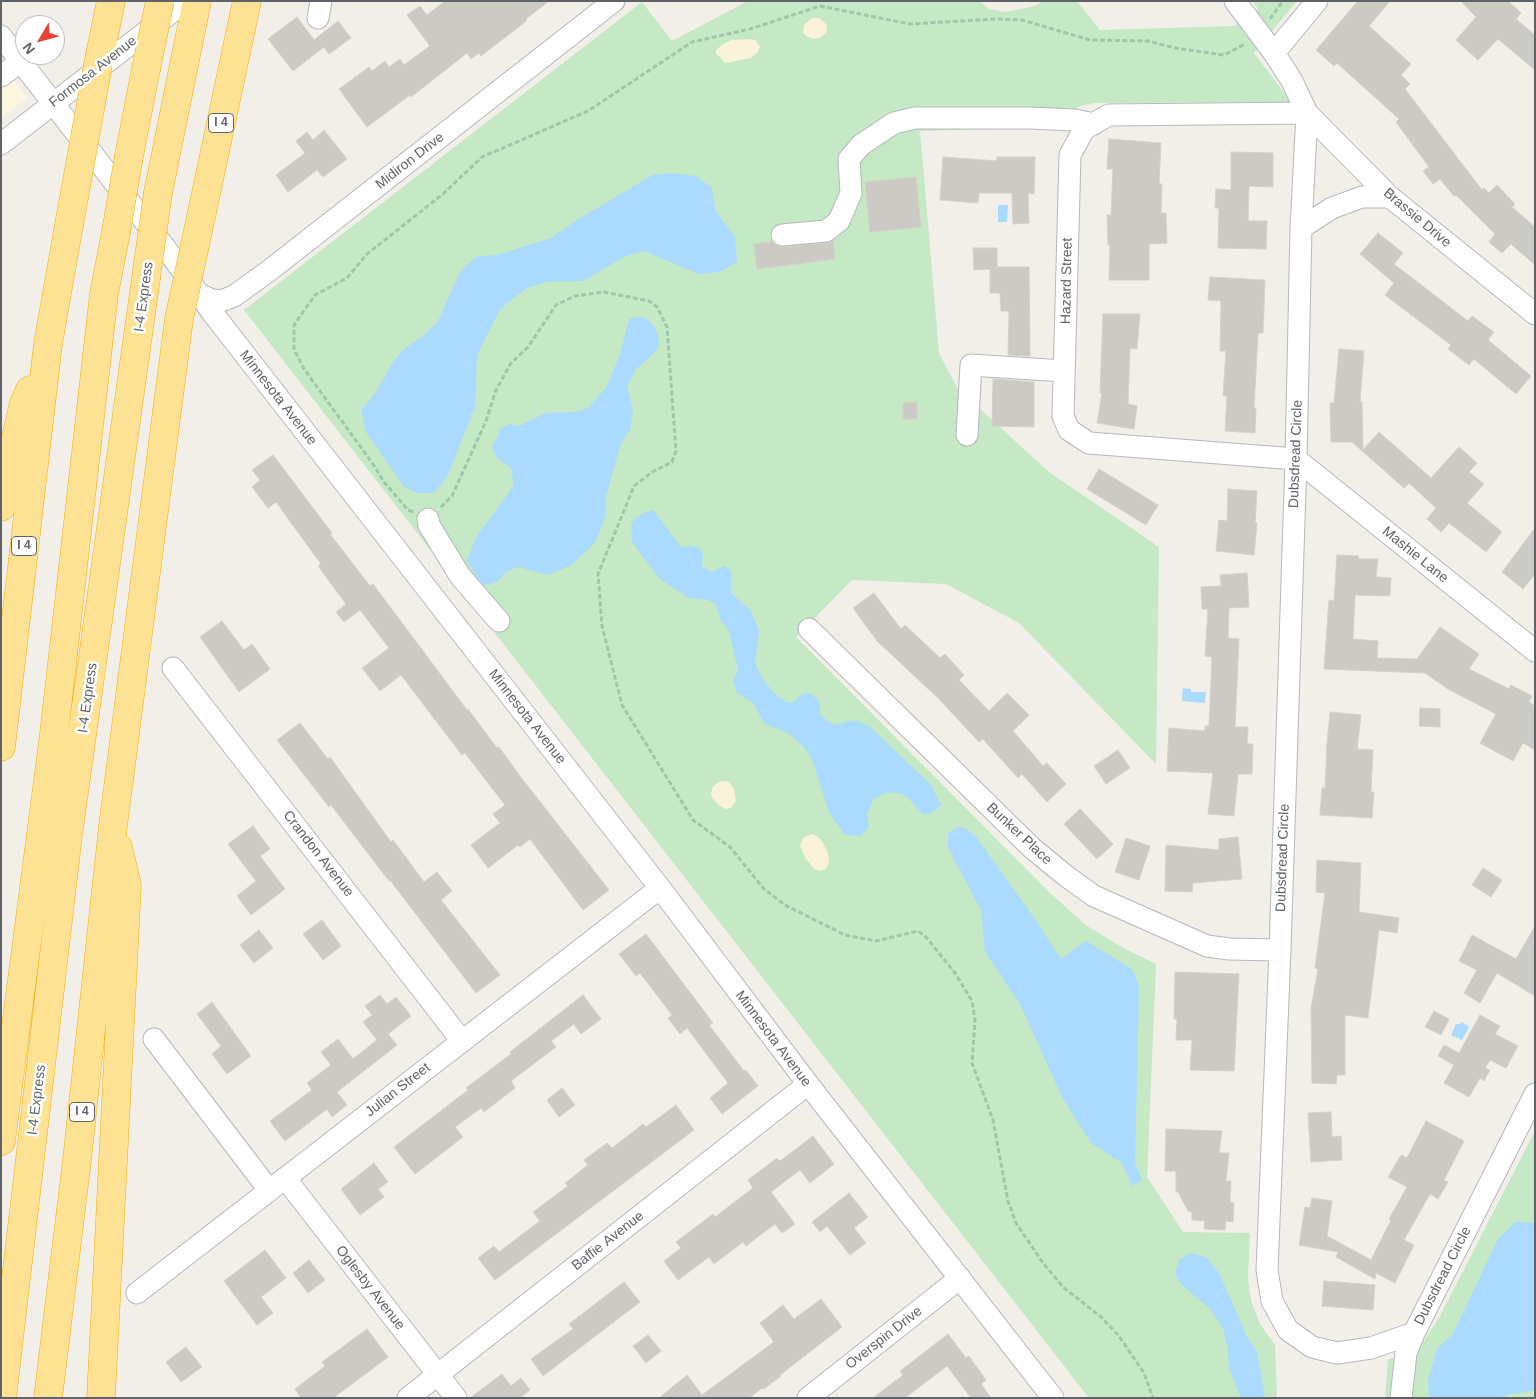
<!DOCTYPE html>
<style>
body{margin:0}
#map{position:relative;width:1536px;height:1399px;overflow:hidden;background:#f1efe8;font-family:Arial,sans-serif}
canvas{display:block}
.frame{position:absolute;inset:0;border:2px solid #5f6368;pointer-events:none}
.north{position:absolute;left:15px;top:15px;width:50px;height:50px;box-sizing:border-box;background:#fff;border:1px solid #bfc1c3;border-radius:50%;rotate:233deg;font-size:14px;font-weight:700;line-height:20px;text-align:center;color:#5f6368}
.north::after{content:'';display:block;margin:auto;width:18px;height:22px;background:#ea4335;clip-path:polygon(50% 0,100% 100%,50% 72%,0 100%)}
</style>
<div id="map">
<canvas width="1536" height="1399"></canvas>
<div class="frame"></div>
<div class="north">N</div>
</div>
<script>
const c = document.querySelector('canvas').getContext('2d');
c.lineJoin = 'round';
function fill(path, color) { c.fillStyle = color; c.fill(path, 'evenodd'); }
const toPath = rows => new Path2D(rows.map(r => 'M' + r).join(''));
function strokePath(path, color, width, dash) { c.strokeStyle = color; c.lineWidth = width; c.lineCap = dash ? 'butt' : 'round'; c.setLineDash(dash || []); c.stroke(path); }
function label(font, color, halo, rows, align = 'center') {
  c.font = font + ' Arial,sans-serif'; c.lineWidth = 5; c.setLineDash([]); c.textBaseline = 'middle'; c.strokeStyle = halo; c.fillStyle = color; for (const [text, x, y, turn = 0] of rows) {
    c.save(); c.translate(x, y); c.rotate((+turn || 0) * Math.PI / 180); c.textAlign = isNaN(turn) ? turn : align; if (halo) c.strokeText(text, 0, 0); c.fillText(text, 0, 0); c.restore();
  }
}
const commercial = toPath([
 [1,64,27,98,1,118]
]);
const green = toPath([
 [748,1,980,1,988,9,1005,12,1035,6,1043,1,1077,1,1100,30,1234,26,1258,9,1253,1,1297,1,1254,53,1291,102,1095,103,1080,106,1068,115,1061,127,920,131,939,353,957,388,1049,472,1159,547,1156,764,1019,623,946,584,852,580,796,637,1051,894,1087,926,1125,949,1156,964,1147,1177,1183,1232,1250,1233,1248,1278,1251,1301,1260,1324,1275,1345,1277,1398,1089,1398,244,310,642,2,672,41],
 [1535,1131,1535,1398,1385,1398,1388,1360,1405,1353,1424,1340,1439,1318]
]);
const sand = toPath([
 [812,18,819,18,827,25,826,33,820,38,813,39,806,36,803,32,804,25],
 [752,39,756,41,760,47,757,53,751,58,725,63,716,53,716,50,723,44,731,40],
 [722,781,729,782,734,789,736,801,731,808,726,809,720,806,712,798,711,793,713,787,717,783],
 [811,834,817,836,822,841,827,851,829,859,827,868,821,871,814,869,806,859,800,846,803,838]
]);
const water = toPath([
 [672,173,696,176,712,188,715,210,735,237,737,262,719,272,699,274,644,251,626,256,583,281,547,282,527,288,501,308,477,355,475,407,448,475,434,493,418,493,405,488,366,432,361,411,376,392,393,362,403,350,428,332,438,321,460,272,476,257,497,255,551,238,577,220,653,175],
 [998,205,1008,205,1007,222,998,222],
 [636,317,646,318,653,325,658,335,659,346,650,357,636,369,627,386,633,411,630,430,621,443,606,496,605,517,595,543,570,566,547,575,519,567,507,571,497,582,482,586,467,561,476,537,513,487,512,469,497,458,492,448,501,428,510,424,518,426,546,413,576,412,588,408,606,388,620,355,629,319],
 [653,510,681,547,693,546,699,548,703,554,702,566,711,572,725,566,731,571,731,593,751,611,759,631,755,663,762,678,774,693,786,702,792,703,802,694,810,693,820,702,820,715,833,725,854,720,868,725,932,786,941,805,932,813,923,814,909,799,902,794,887,792,874,799,867,813,869,827,860,836,845,835,829,812,813,762,805,748,788,733,765,724,753,703,737,693,733,681,738,670,729,631,720,619,716,604,708,600,689,598,660,579,632,542,631,523,643,513],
 [1183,688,1191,689,1191,692,1206,692,1205,703,1182,701],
 [958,827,965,828,976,837,1037,922,1061,959,1086,941,1133,970,1139,987,1135,1163,1142,1180,1132,1186,1122,1163,1091,1143,1062,1097,1021,1006,985,952,981,910,948,848,948,834],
 [1462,1022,1469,1027,1462,1040,1451,1035,1456,1024,1460,1024],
 [1515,1222,1535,1223,1535,1390,1507,1395,1503,1398,1429,1398,1428,1380,1437,1349,1453,1334,1498,1239],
 [1191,1253,1206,1257,1219,1273,1248,1339,1257,1351,1265,1398,1241,1398,1229,1368,1228,1350,1223,1328,1210,1309,1182,1285,1175,1275,1179,1260]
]);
const building = toPath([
 [445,1,549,1,526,19,527,20,520,26,481,56,479,53,471,59,467,53,411,97,410,95,367,127,339,89,369,67,372,71,385,61,389,67,400,59,404,65,430,46,407,15,420,6,427,15,445,1],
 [1358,1,1390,1,1369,26,1411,64,1401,75,1410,84,1405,89,1482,190,1484,188,1489,193,1497,185,1515,204,1512,207,1535,227,1535,265,1511,244,1502,253,1489,242,1495,234,1456,195,1454,196,1440,179,1433,184,1423,171,1429,167,1396,122,1399,119,1337,63,1334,66,1316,50,1358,1],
 [1461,1,1508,1,1521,13,1516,19,1535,35,1535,70,1498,39,1478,60,1456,40,1476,17,1461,1],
 [297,17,314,40,338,21,351,38,329,54,324,47,293,71,268,39,297,17],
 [324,130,347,159,323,177,317,170,288,192,276,175,305,153,296,141,307,132,313,140,324,130],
 [1109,139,1161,143,1159,184,1162,184,1161,213,1166,213,1167,243,1149,244,1149,280,1109,280,1110,245,1108,245,1107,215,1111,215,1113,169,1107,169,1109,139],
 [1231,152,1273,153,1273,187,1249,186,1248,221,1267,221,1266,249,1218,248,1219,208,1215,208,1216,189,1231,190,1231,152],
 [943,157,997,161,997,157,1035,157,1034,194,1028,193,1029,223,1013,224,1012,193,979,193,978,203,940,200,943,157],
 [916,177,921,227,870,232,865,182,916,177],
 [1378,233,1403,253,1394,264,1468,321,1472,316,1494,332,1488,340,1531,376,1516,394,1474,359,1469,365,1448,349,1451,345,1385,295,1394,283,1360,254,1378,233],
 [833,241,835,259,757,269,754,244,772,242,776,246,783,247,827,243,833,241],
 [973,248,997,248,997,267,1029,267,1030,356,1008,355,1009,311,1001,311,1000,293,990,293,990,269,974,270,973,248],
 [1210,277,1265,280,1263,333,1258,333,1254,408,1256,408,1255,433,1225,431,1227,396,1223,396,1226,351,1220,351,1221,301,1208,300,1210,277],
 [1103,314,1140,314,1137,349,1130,348,1128,404,1137,406,1134,429,1097,423,1102,393,1100,393,1103,314],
 [1339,349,1364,351,1360,402,1362,402,1363,450,1379,432,1431,478,1459,447,1477,463,1469,472,1484,484,1467,503,1502,532,1486,552,1449,523,1441,532,1427,519,1436,508,1409,483,1404,488,1352,442,1331,442,1330,403,1334,403,1339,349],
 [993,379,1034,382,1034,427,992,426,993,379],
 [917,402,917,419,903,419,903,403,917,402],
 [273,455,332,533,330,534,370,586,373,584,467,710,468,709,497,748,499,747,520,776,609,890,583,910,530,839,520,847,518,845,488,868,471,845,500,823,493,814,505,805,465,753,462,755,401,675,380,691,362,668,389,648,360,610,344,622,336,612,346,604,318,566,321,564,276,502,268,508,252,487,260,480,252,470,273,455],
 [1099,469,1158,505,1146,525,1087,489,1099,469],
 [1228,489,1257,491,1255,523,1257,523,1254,555,1216,551,1219,520,1227,521,1228,489],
 [1535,528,1535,574,1523,589,1502,572,1535,528],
 [1337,555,1359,556,1358,559,1378,559,1376,577,1391,578,1390,596,1355,595,1353,639,1378,641,1377,658,1417,659,1440,627,1479,654,1469,669,1509,689,1511,685,1532,696,1529,702,1535,706,1535,750,1523,743,1513,761,1480,743,1496,714,1448,689,1425,673,1324,669,1329,600,1334,601,1337,555],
 [1247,573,1249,607,1229,608,1228,638,1239,639,1235,727,1248,727,1247,744,1253,744,1252,774,1238,774,1234,816,1208,814,1213,773,1167,771,1169,728,1205,731,1205,726,1209,726,1212,657,1205,656,1208,609,1202,609,1201,587,1221,586,1220,575,1247,573],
 [874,593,901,629,905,625,940,658,945,654,964,675,959,680,989,711,1007,693,1029,715,1013,731,1043,766,1047,763,1066,784,1047,802,1022,774,1018,778,983,739,979,742,939,699,877,641,853,608,874,593],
 [222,621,244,650,252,644,270,669,239,692,200,637,222,621],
 [1420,708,1440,709,1440,727,1419,726,1420,708],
 [1330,712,1361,715,1357,749,1373,750,1371,792,1374,792,1372,818,1320,815,1322,788,1325,788,1327,743,1330,712],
 [300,723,328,759,330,757,391,842,393,840,424,882,437,872,452,891,441,900,500,975,476,993,390,880,389,881,331,805,329,807,277,740,300,723],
 [1118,750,1130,768,1106,784,1094,766,1118,750],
 [1080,809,1113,844,1097,859,1064,824,1080,809],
 [253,826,270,849,260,856,285,889,251,915,237,896,256,881,228,844,253,826],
 [1238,837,1242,879,1193,883,1192,892,1165,891,1166,845,1219,850,1219,839,1238,837],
 [1126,838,1150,846,1139,880,1115,872,1126,838],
 [1317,860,1361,863,1359,912,1399,918,1397,933,1379,930,1368,1018,1345,1015,1345,1075,1337,1075,1336,1084,1312,1083,1311,1009,1318,969,1315,968,1325,893,1316,892,1317,860],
 [1483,868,1502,880,1491,897,1472,885,1483,868],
 [322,920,341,946,323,960,303,934,322,920],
 [1535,926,1535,996,1497,973,1480,1003,1464,993,1477,970,1459,961,1472,935,1516,959,1535,926],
 [259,930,273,948,254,963,240,945,259,930],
 [646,934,713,1023,709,1025,744,1071,746,1070,758,1086,722,1114,710,1098,728,1083,687,1028,680,1034,668,1018,672,1015,640,973,636,976,619,954,646,934],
 [1175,972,1239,974,1234,1071,1190,1070,1192,1040,1176,1040,1177,1019,1174,1019,1175,972],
 [380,995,387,1004,396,997,411,1016,388,1034,397,1045,337,1092,347,1105,332,1117,327,1109,285,1141,270,1121,312,1090,307,1083,331,1065,321,1052,338,1039,353,1059,377,1040,363,1022,372,1015,365,1006,380,995],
 [583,995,601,1019,581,1034,574,1024,551,1041,556,1047,511,1081,515,1088,484,1112,481,1108,455,1127,463,1137,415,1174,394,1147,468,1090,466,1088,511,1054,510,1052,583,995],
 [212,1002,251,1056,227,1074,212,1054,221,1046,197,1014,212,1002],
 [1434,1011,1449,1019,1441,1035,1425,1027,1434,1011],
 [1480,1015,1500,1026,1495,1034,1518,1046,1506,1068,1490,1060,1485,1068,1490,1070,1484,1081,1480,1078,1469,1097,1444,1083,1454,1065,1438,1056,1444,1045,1459,1053,1480,1015],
 [562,1088,575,1105,559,1117,547,1100,562,1088],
 [676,1105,694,1130,495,1280,478,1258,494,1246,499,1252,540,1221,533,1212,568,1186,565,1183,588,1165,584,1160,607,1143,612,1148,643,1124,646,1127,676,1105],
 [1331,1112,1332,1137,1341,1136,1342,1160,1311,1162,1308,1113,1331,1112],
 [1426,1121,1464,1141,1444,1180,1448,1182,1438,1199,1430,1194,1404,1240,1414,1245,1395,1283,1376,1273,1375,1279,1336,1257,1338,1252,1299,1245,1305,1207,1310,1208,1312,1198,1332,1201,1327,1236,1371,1260,1391,1220,1389,1219,1407,1187,1388,1177,1401,1155,1407,1158,1426,1121],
 [1166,1129,1222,1131,1219,1153,1229,1153,1226,1181,1231,1181,1230,1202,1234,1203,1233,1222,1226,1221,1225,1230,1204,1229,1205,1221,1192,1220,1192,1212,1188,1211,1178,1192,1176,1192,1176,1171,1165,1171,1166,1129],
 [813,1136,834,1164,810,1183,800,1170,771,1192,795,1224,782,1233,775,1224,746,1246,743,1242,714,1264,709,1257,678,1280,664,1261,681,1248,676,1242,713,1214,715,1217,753,1188,748,1180,777,1158,780,1161,813,1136],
 [374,1163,388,1182,378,1189,384,1197,360,1215,341,1189,374,1163],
 [849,1193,868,1217,854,1228,866,1243,850,1255,827,1226,820,1232,812,1222,849,1193],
 [265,1250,286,1278,261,1297,273,1313,257,1325,224,1281,265,1250],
 [309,1260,325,1280,308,1293,293,1273,309,1260],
 [1324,1281,1375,1285,1373,1310,1322,1306,1324,1281],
 [624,1282,640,1302,543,1376,531,1359,573,1329,569,1324,624,1282],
 [821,1299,842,1327,780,1375,781,1376,764,1389,762,1388,749,1398,659,1398,687,1375,702,1395,774,1342,760,1323,783,1305,794,1319,821,1299],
 [367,1329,388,1357,333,1398,301,1398,295,1389,325,1366,322,1362,367,1329],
 [948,1334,966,1358,969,1356,986,1380,981,1384,991,1398,971,1398,947,1366,905,1398,873,1398,903,1375,900,1371,948,1334],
 [648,1335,661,1351,646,1363,633,1346,648,1335],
 [186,1347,202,1367,181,1382,166,1362,186,1347],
 [502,1374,511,1386,521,1378,530,1390,520,1398,470,1398,502,1374]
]);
const path = toPath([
 [1270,19,1283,1],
 [441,507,452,496,486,421,496,390,511,363,528,347,556,305,575,296,604,292,649,301,657,307,667,327,676,451,672,462,652,472,634,486,598,574,602,626,622,705,693,820,730,847,764,889,785,905,845,935,876,941,918,931,926,937,955,973,972,1001,975,1020,972,1063,993,1120,1008,1201,1016,1223,1043,1263,1063,1287,1101,1317,1119,1336,1144,1373,1153,1398],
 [413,512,408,510,384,482,373,464,304,369,294,349,294,325,315,295,347,278,367,254,443,194,482,157,588,111,692,42,750,29,820,6,910,24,995,19,1022,20,1090,40,1148,41,1175,48,1224,55,1245,44]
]);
const minor = toPath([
 [1235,1,1274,53,1292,81,1307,113,1301,228,1296,459,1280,950,1267,1270,1272,1301,1288,1330,1312,1347,1337,1353,1371,1348,1414,1333],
 [318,18,321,1],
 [1,36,173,258,211,311,660,888,808,1084,1053,1398],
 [1274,53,1317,1],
 [1,76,20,62],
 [1307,113,1109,115,1084,129,1070,155,1063,416,1069,430,1089,443,1296,459,1535,651],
 [1307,113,1390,197,1535,314],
 [1,144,186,1],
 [1301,228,1332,208,1362,197,1390,197],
 [782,235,826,231,839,221,851,193,849,159,861,145,894,123,915,118,1029,118,1075,120,1094,124],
 [199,294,212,300,221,301,234,296,270,270,614,1],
 [967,435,971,365,1064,371],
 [428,519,429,525,460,576,499,621],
 [809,629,1032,848,1066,876,1094,896,1207,946,1229,949,1280,950],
 [173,668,462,1041],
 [154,1039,269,1190],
 [285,1178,456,1398],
 [137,1293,660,888],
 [408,1398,808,1084],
 [808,1398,960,1278],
 [1401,1398,1406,1353,1414,1333,1535,1094]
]);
const highway = toPath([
 [98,65,111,1],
 [129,156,146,69],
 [158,193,197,1],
 [195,245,247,1],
 [1,507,12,455,24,403,30,390],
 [1,747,48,344,69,225],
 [1,1141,54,734,104,294,116,232],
 [2,1398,68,835,146,278],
 [48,1398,77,1160,113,826,179,319],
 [101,1398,127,885,118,847]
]);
const highwayBridge = toPath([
 [146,69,160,1],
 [69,225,98,65],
 [116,232,129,156],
 [146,278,158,193],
 [179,319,195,245]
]);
const shields = [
 [221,123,25],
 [24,546,25],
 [82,1112,25]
];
const shieldNames = [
 ["I 4",221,123],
 ["I 4",24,546],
 ["I 4",82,1112]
];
const streetNames = [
 ["Formosa Avenue",93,72,-38],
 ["Midiron Drive",410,161,-38],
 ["Brassie Drive",1417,218,40],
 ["Hazard Street",1067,281,-89],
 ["I-4 Express",144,297,-82],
 ["Minnesota Avenue",278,398,52],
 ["Dubsdread Circle",1296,454,-88],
 ["Mashie Lane",1415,555,39],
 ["I-4 Express",88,698,-82],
 ["Minnesota Avenue",527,717,52],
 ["Bunker Place",1019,834,43],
 ["Crandon Avenue",318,854,52],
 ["Dubsdread Circle",1283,858,-88],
 ["Minnesota Avenue",773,1039,53],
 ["Julian Street",398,1090,-38],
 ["I-4 Express",37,1100,-83],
 ["Baffie Avenue",608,1241,-38],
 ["Dubsdread Circle",1443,1276,-63],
 ["Oglesby Avenue",370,1288,52],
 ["Overspin Drive",884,1338,-38]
];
fill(commercial, '#fef7e0');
fill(green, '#c5e8c5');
fill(sand, '#fbf3d9');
fill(water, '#aadaff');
fill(building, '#cccac5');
strokePath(building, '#d6d1c6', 1);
strokePath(minor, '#b5b8bc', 23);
strokePath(highway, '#f9ab00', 29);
strokePath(path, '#9cc7a9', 3, [5, 2.5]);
strokePath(minor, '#fff', 21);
strokePath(highway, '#fde293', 28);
strokePath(highwayBridge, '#f9ab00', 29, []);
strokePath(highwayBridge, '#fde293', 28);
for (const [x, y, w] of shields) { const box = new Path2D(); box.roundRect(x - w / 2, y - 9.5, w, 19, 4); c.fillStyle = '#fff'; c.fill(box); strokePath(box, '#5f6368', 1); }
label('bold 12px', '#5f6368', null, shieldNames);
label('14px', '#5f6368', '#fff', streetNames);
</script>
